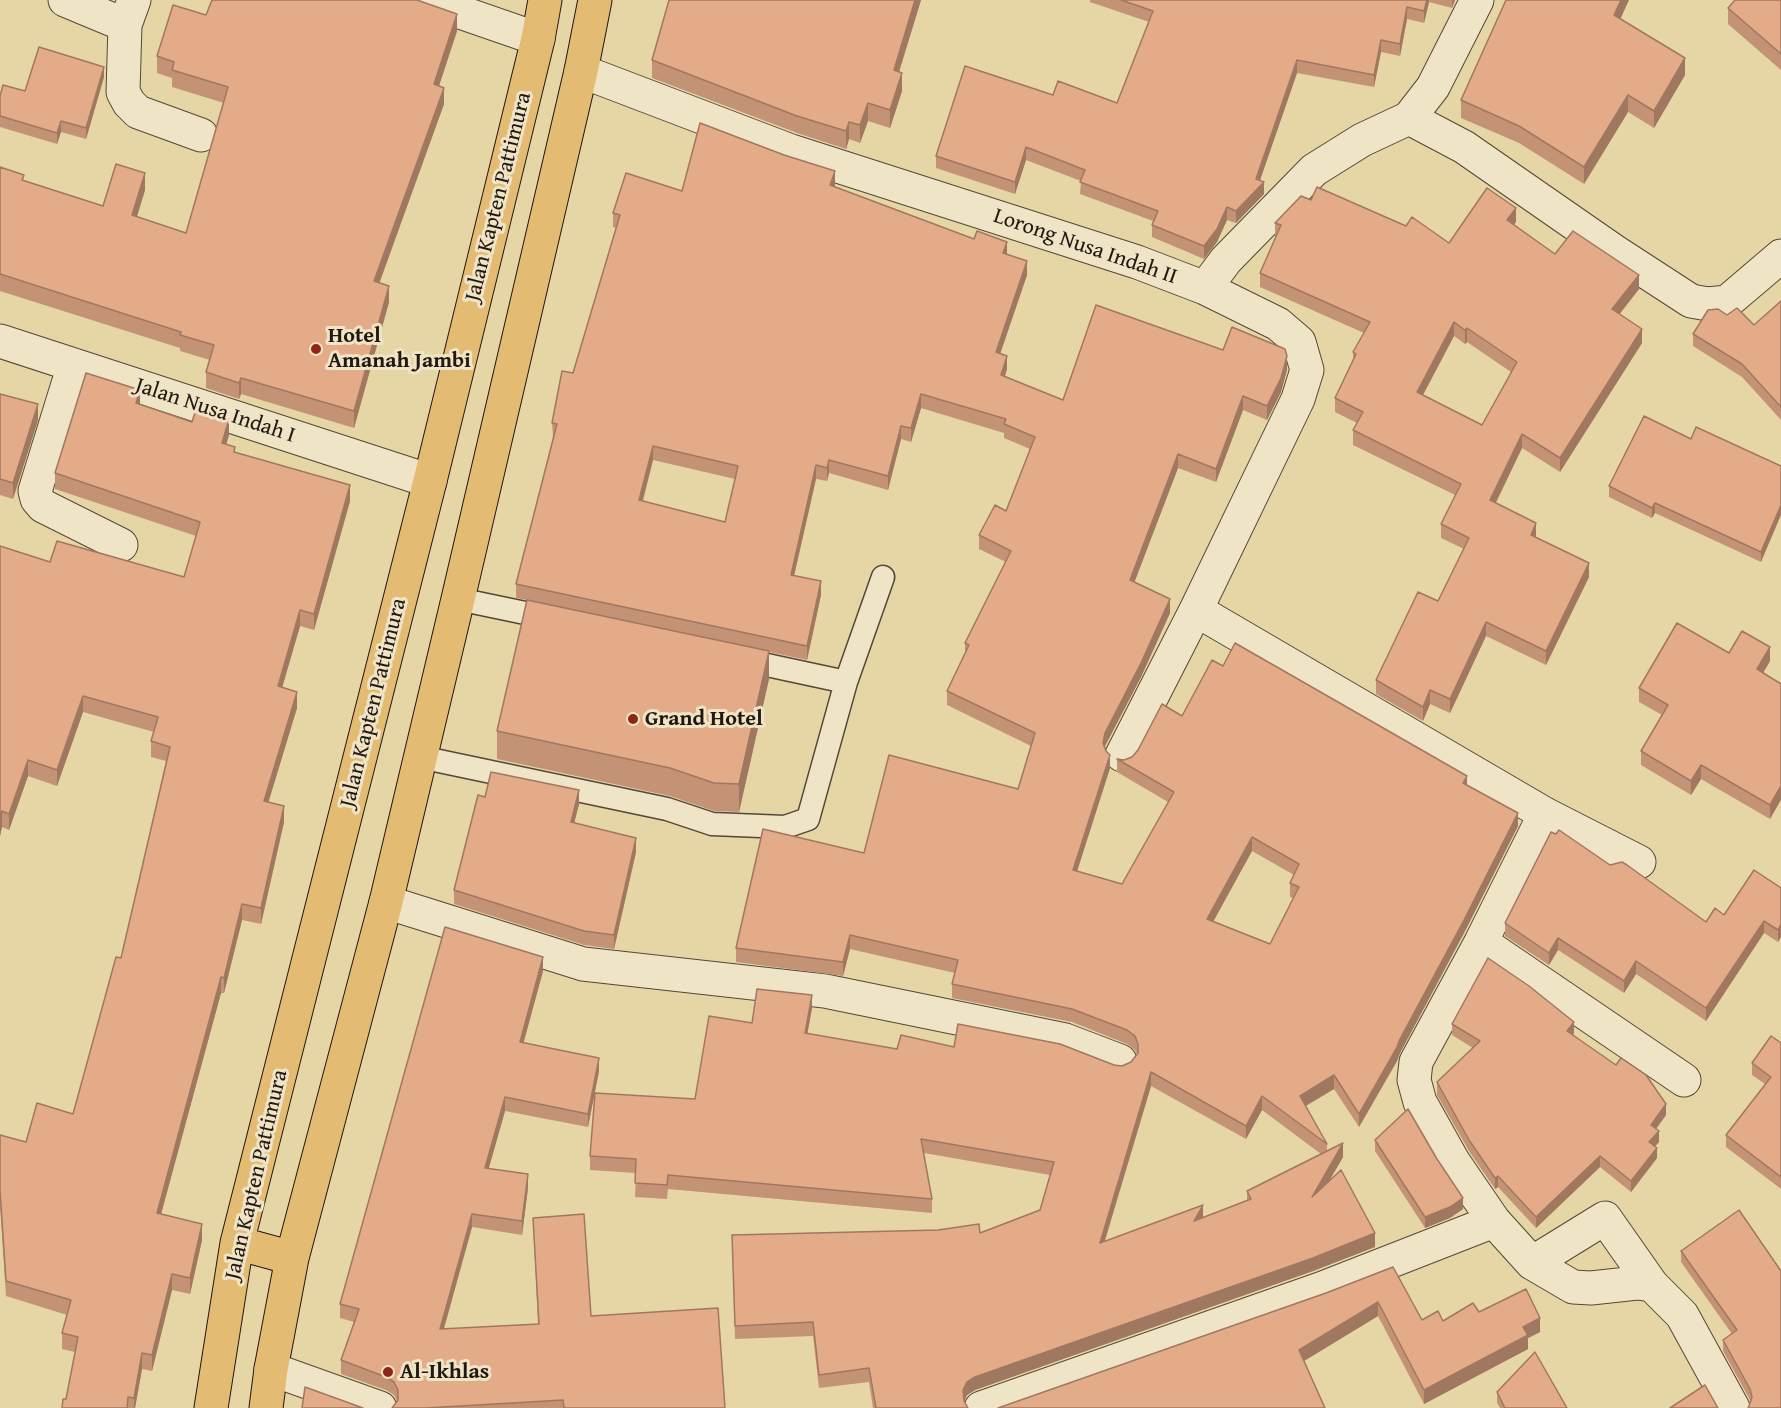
<!DOCTYPE html>
<style>
body{margin:0}
canvas{display:block;background:#e6d6a6}
</style>
<canvas width="1781" height="1408"></canvas>
<script>
const c = document.querySelector('canvas').getContext('2d');
c.lineJoin = 'round';
const toPath = rows => new Path2D(rows.map(r => 'M' + r).join(''));
function strokePath(path, color, width, dash) { c.strokeStyle = color; c.lineWidth = width; c.lineCap = dash ? 'butt' : 'round'; c.setLineDash(dash || []); c.stroke(path); }
function fill(path, color) { c.fillStyle = color; c.fill(path, 'evenodd'); }
function label(font, color, halo, rows, align = 'center') {
  c.font = font + ' "Gentium Book Plus",serif'; c.lineWidth = 6; c.setLineDash([]); c.textBaseline = 'middle'; c.strokeStyle = halo; c.fillStyle = color; for (const [text, x, y, turn = 0] of rows) {
    c.save(); c.translate(x, y); c.rotate((+turn || 0) * Math.PI / 180); c.textAlign = isNaN(turn) ? turn : align; if (halo) c.strokeText(text, 0, 0); c.fillText(text, 0, 0); c.restore();
  }
}
const service = toPath([
 [458,599,554,619],
 [846,682,883,577],
 [420,757,667,809,712,824,785,827,808,819,846,682,739,659]
]);
const minor = toPath([
 [65,0,125,25,134,0],
 [425,0,538,39],
 [125,25,123,92,129,103,138,112,201,135],
 [581,71,791,151,1137,262,1205,288,1226,260,1314,170,1362,140,1409,118,1433,87,1477,0],
 [1409,118,1464,147,1614,251,1691,301,1708,304,1727,302,1781,256],
 [0,341,430,481],
 [74,365,35,491,37,499,43,506,121,545],
 [1196,610,1545,814,1639,862],
 [1122,755,1196,610,1298,399,1307,370,1299,342,1278,324,1205,288],
 [1545,814,1481,942,1416,1062,1414,1080,1420,1102,1453,1161,1494,1221,1532,1263,1573,1287,1591,1288,1637,1283,1652,1285,1682,1315,1733,1408],
 [386,902,583,964,825,991,1065,1040,1120,1061],
 [1481,942,1684,1080],
 [1532,1263,1605,1218,1652,1285],
 [271,1369,380,1408],
 [981,1408,1320,1289,1494,1221]
]);
const primary = toPath([
 [237,1243,292,1258],
 [211,1408,237,1243,430,481,538,39,545,0],
 [266,1408,271,1369,292,1258,386,902,458,599,581,71,595,0]
]);
const wall = toPath([
 [921,0,899,72,902,91,890,128,868,121,860,143,849,139,846,149,797,133,652,78,652,60],
 [1090,0,1455,0,1452,8,1429,2,1424,23,1407,19,1400,56,1381,52,1374,87,1297,73,1260,180,1264,194,1236,223,1227,220,1217,242,1204,259,1152,237,1152,225,1153,221,1080,194,1081,181,1026,160,1015,194,936,168,936,156,1053,95,1117,103,1149,22,1090,2],
 [1781,0,1781,70,1728,24,1728,8],
 [206,15,457,31,439,86,444,104,379,283,389,302,354,428,241,394,239,399,206,388,206,372,210,360,180,351,180,348,0,291,0,167,24,181,103,206,145,190,137,217,186,233,224,103,172,87,172,78,157,73,157,56],
 [1620,19,1685,75,1654,128,1628,112,1584,184,1519,143,1461,118,1461,100],
 [104,77,86,139,61,132,57,144,0,127,0,96],
 [835,185,834,187,1007,254,1027,275,1000,354,1007,369,1005,376,1063,400,1223,350,1287,370,1281,392,1267,420,1243,410,1216,482,1178,468,1134,582,1170,613,1141,677,1105,746,1110,768,1077,871,1122,884,1168,802,1117,772,1117,759,1124,760,1132,757,1182,716,1467,785,1518,826,1464,933,1400,1053,1397,1061,1359,1127,1334,1089,1306,1106,1327,1144,1327,1151,1343,1157,1329,1181,1375,1247,1313,1271,975,1390,967,1395,964,1402,968,1408,873,1408,869,1382,819,1388,813,1336,735,1339,732,1235,980,1233,1040,1210,1050,1175,924,1153,932,1199,932,1213,668,1189,667,1199,635,1197,636,1173,590,1170,590,1156,695,1099,752,1023,812,1008,807,1034,897,1049,954,1047,1122,1066,1131,1062,1137,1054,1135,1050,1127,1044,1072,1022,952,998,952,984,955,973,850,949,843,976,736,962,736,948,864,853,1018,789,1031,746,947,705,947,691,965,653,965,643,1006,562,979,549,979,535,1006,511,1030,449,1004,438,1004,433,921,408,911,442,901,439,888,490,829,473,827,481,816,479,794,576,821,595,807,660,769,652,769,679,739,812,714,811,670,796,497,759,497,731,527,600,516,598,516,584,553,437,552,423,573,373,616,228,613,227,613,213,682,191],
 [653,460,735,479,725,522,643,501],
 [1252,851,1294,875,1290,883,1290,897,1293,898,1270,944,1213,921],
 [1151,1086,1246,1139,1262,1110,1321,1154,1247,1191,1247,1200,1203,1218,1105,1241],
 [1311,200,1406,226,1449,243,1516,222,1514,224,1555,254,1639,289,1620,314,1642,343,1560,472,1522,448,1496,503,1536,537,1589,577,1546,665,1486,636,1450,713,1430,704,1423,721,1376,694,1376,680,1438,601,1464,549,1441,538,1441,524,1455,495,1353,445,1353,430,1357,423,1335,412,1335,398,1353,360,1353,352,1364,333,1260,287,1260,273,1276,237,1275,237,1275,223],
 [1454,336,1465,344,1467,342,1511,372,1482,425,1423,395],
 [1781,301,1781,420,1742,377,1693,346,1693,334,1727,315,1754,325],
 [0,394,38,420,13,499,0,495],
 [140,405,229,435,226,444,235,453,350,501,314,630,300,626,282,687,297,708,268,802,284,822,261,924,242,920,224,993,221,993,161,1214,202,1240,190,1294,172,1290,152,1371,142,1369,135,1408,62,1408,66,1399,75,1352,62,1349,62,1333,67,1315,6,1296,0,1206,0,1135,26,1142,73,1114,121,958,166,761,151,757,151,741,154,732,83,712,57,786,28,776,9,830,2,827,0,836,0,546,50,562,184,577,196,536,55,489,55,473],
 [1691,439,1781,466,1761,562,1655,513,1652,518,1609,497,1609,486],
 [1729,653,1770,661,1763,673,1781,684,1770,819,1701,779,1691,795,1641,765,1641,751,1662,715,1639,702,1639,688],
 [485,797,579,804,574,823,636,852,614,949,584,945,454,904,454,890],
 [1556,834,1706,922,1724,915,1781,888,1778,942,1764,933,1706,1021,1636,974,1624,993,1558,950,1549,965,1505,936,1505,923],
 [543,971,523,1043,599,1071,588,1127,505,1111,489,1168,528,1188,522,1235,472,1227,444,1329,538,1324,533,1218,591,1316,725,1408,392,1408,397,1401,394,1395,386,1390,341,1374,341,1360,354,1322,340,1318,340,1304],
 [1452,1024,1574,1033,1573,1034,1666,1115,1656,1129,1659,1142,1655,1146,1657,1158,1631,1192,1600,1167,1536,1228,1498,1187,1495,1189,1469,1151,1437,1095,1437,1082,1473,1048,1452,1035],
 [1781,1043,1781,1189,1726,1147,1726,1135,1765,1084,1752,1075,1752,1063],
 [1375,1140,1463,1209,1450,1218,1425,1228,1375,1151],
 [1739,1210,1781,1271,1781,1408,1748,1408,1750,1402,1750,1400,1723,1351,1723,1340,1732,1334,1681,1262,1681,1251],
 [1393,1267,1422,1320,1443,1321,1479,1312,1540,1332,1528,1338,1528,1349,1424,1404,1378,1316,1304,1361,998,1408,1326,1293],
 [1497,1392,1567,1408,1500,1408,1497,1403]
]);
const shadedWall = toPath([
 [915,0,921,0,894,88,894,70],
 [1427,0,1429,0,1429,2,1424,23,1424,11],
 [1452,0,1455,0,1452,8],
 [1621,0,1629,0,1614,33,1614,15],
 [1407,7,1407,19,1400,56,1400,44],
 [457,14,457,31,434,101,434,84],
 [1381,40,1381,52,1374,87,1374,75],
 [1685,58,1685,75,1654,128,1654,111],
 [1297,60,1297,73,1257,189,1264,182,1264,194,1236,223,1236,211,1256,179],
 [104,67,104,77,86,139,86,128],
 [902,73,902,91,890,128,890,110],
 [444,88,444,104,374,298,374,281],
 [1628,95,1628,112,1584,184,1584,167],
 [868,103,868,121,860,143,860,125],
 [61,121,61,132,57,144,57,133],
 [849,122,849,139,846,149,846,131],
 [1026,147,1026,160,1015,194,1015,182],
 [835,171,835,185,830,199,830,185],
 [145,173,145,190,132,232,132,215],
 [1227,207,1227,220,1217,242,1204,259,1204,246],
 [1516,208,1516,222,1507,234,1507,220],
 [1007,242,1007,256,1003,253],
 [1027,261,1027,275,996,366,996,352],
 [1639,275,1639,289,1612,323,1612,309],
 [389,286,389,302,354,428,354,411],
 [1454,322,1454,336,1417,406,1417,392],
 [1467,328,1467,342,1465,344,1465,330],
 [1642,329,1642,343,1560,472,1560,458],
 [1007,356,1007,369,1001,389,1001,375],
 [1287,356,1287,370,1281,392,1267,420,1267,406],
 [241,378,241,394,239,399,239,383],
 [140,390,140,406,136,403],
 [921,394,921,408,911,442,911,428],
 [1243,396,1243,410,1216,482,1216,469],
 [38,404,38,420,13,499,13,483],
 [229,419,229,435,222,459,222,443],
 [901,426,901,439,888,490,888,476],
 [1522,434,1522,448,1490,514,1490,500],
 [653,446,653,460,639,514,639,500],
 [1178,454,1178,468,1130,594,1130,580],
 [829,460,829,473,827,481,827,468],
 [816,465,816,479,791,589,791,575],
 [350,485,350,501,314,630,314,614],
 [1655,503,1655,513,1652,518,1652,508],
 [1781,505,1781,515,1761,562,1761,552],
 [1536,523,1536,537,1531,535],
 [1589,563,1589,577,1546,665,1546,651],
 [821,581,821,595,807,660,807,646],
 [1170,599,1170,613,1141,677,1105,746,1103,757,1103,743,1105,733],
 [300,610,300,626,278,702,278,686],
 [1486,622,1486,636,1450,713,1450,699],
 [1770,647,1770,661,1757,683,1757,669],
 [769,651,769,679,739,812,739,784],
 [1430,690,1430,704,1423,721,1423,707],
 [297,692,297,708,264,817,264,801],
 [83,696,83,712,57,786,57,770],
 [1110,755,1110,768,1073,884,1073,870],
 [28,760,28,776,9,830,9,814],
 [1701,765,1701,779,1691,795,1691,781],
 [1467,776,1467,790,1463,783],
 [1781,786,1781,800,1770,819,1770,805],
 [579,790,579,804,571,836,571,822],
 [284,806,284,822,261,924,261,908],
 [2,811,2,827,0,836,0,820],
 [1518,813,1518,826,1464,933,1400,1053,1397,1061,1359,1127,1359,1114,1400,1039],
 [1252,837,1252,851,1207,933,1207,919],
 [636,838,636,852,614,949,614,935],
 [242,904,242,920,224,993,224,978],
 [1764,921,1764,933,1706,1021,1706,1008],
 [1781,924,1781,937,1778,942,1778,930],
 [850,935,850,949,843,976,843,962],
 [1558,938,1558,950,1549,965,1549,953],
 [543,957,543,971,520,1056,520,1042],
 [1636,961,1636,974,1624,993,1624,981],
 [221,977,221,993,157,1229,157,1213],
 [812,995,812,1008,805,1047,805,1033],
 [1574,1022,1574,1033,1567,1041,1567,1031],
 [599,1058,599,1071,588,1127,588,1114],
 [1151,1072,1151,1086,1100,1256,1100,1243],
 [1334,1075,1334,1089,1300,1109,1300,1096],
 [1262,1096,1262,1110,1246,1139,1246,1126],
 [505,1097,505,1111,485,1181,485,1168],
 [1666,1104,1666,1115,1651,1136,1651,1125],
 [1659,1131,1659,1142,1649,1153,1649,1142],
 [1343,1143,1343,1157,1312,1211,1312,1197],
 [1657,1148,1657,1158,1631,1192,1631,1181],
 [1600,1156,1600,1167,1536,1228,1536,1217],
 [528,1174,528,1188,522,1235,522,1221],
 [1498,1176,1498,1187,1495,1189,1495,1178],
 [1463,1198,1463,1209,1450,1218,1425,1228,1425,1217],
 [1203,1205,1203,1219,1194,1221],
 [472,1214,472,1227,440,1342,440,1329],
 [202,1224,202,1240,190,1294,190,1278],
 [1375,1233,1375,1247,1313,1271,975,1390,967,1395,963,1404,963,1390,967,1382,975,1377],
 [172,1274,172,1290,152,1371,152,1355],
 [1378,1302,1378,1316,1299,1364,1299,1350],
 [1540,1318,1540,1332,1528,1338,1528,1349,1424,1404,1424,1390,1523,1327],
 [142,1353,142,1369,135,1408,134,1408,134,1398]
]);
const building = toPath([
 [212,0,417,0,457,14,434,84,444,88,374,281,389,286,354,411,241,378,239,383,206,372,214,345,180,335,181,332,0,274,0,167,24,175,22,180,103,206,116,164,145,173,132,215,186,233,228,87,172,70,174,62,157,56,173,5,206,15,212,0],
 [669,0,915,0,894,70,902,73,890,110,868,103,860,125,849,122,846,131,797,116,652,60,669,0],
 [1121,0,1427,0,1424,11,1407,7,1400,44,1381,40,1374,75,1297,60,1256,179,1264,182,1236,211,1227,207,1217,229,1204,246,1152,225,1158,211,1080,182,1085,170,1026,147,1015,182,936,156,965,66,1053,95,1058,81,1117,103,1153,11,1121,0],
 [1506,0,1621,0,1614,15,1685,58,1654,111,1628,95,1584,167,1519,126,1461,100,1506,0],
 [1735,0,1781,0,1781,54,1728,8,1735,0],
 [39,47,104,67,86,128,61,121,57,133,0,116,0,96,3,85,25,91,39,47],
 [700,123,784,155,835,171,830,185,974,239,977,231,1007,242,1003,253,1027,261,996,352,1007,356,1001,375,1063,400,1096,305,1223,350,1232,327,1285,349,1287,356,1281,378,1267,406,1243,396,1216,469,1178,454,1130,580,1170,599,1141,663,1105,733,1103,743,1106,751,1110,755,1073,870,1122,884,1174,792,1117,759,1124,760,1132,757,1138,750,1162,704,1182,716,1212,660,1223,666,1235,643,1467,776,1463,783,1518,813,1464,920,1400,1039,1397,1047,1359,1114,1334,1075,1300,1096,1327,1144,1262,1096,1246,1126,1151,1072,1100,1243,1203,1205,1194,1221,1251,1199,1247,1191,1343,1143,1312,1197,1341,1170,1375,1233,1313,1258,975,1377,967,1382,963,1390,964,1401,968,1408,876,1408,869,1368,819,1375,813,1322,735,1326,732,1235,938,1230,979,1224,980,1233,1040,1210,1054,1162,921,1139,932,1199,668,1175,667,1185,635,1183,636,1159,590,1156,595,1093,695,1099,709,1016,752,1023,757,989,812,995,805,1033,897,1049,901,1035,954,1047,958,1024,1060,1044,1114,1065,1122,1066,1131,1062,1138,1053,1138,1044,1135,1036,1127,1030,1072,1009,952,984,958,960,850,935,843,962,736,948,763,829,864,853,889,755,1018,789,1035,733,947,691,969,645,965,643,1011,551,979,535,995,505,1006,511,1035,437,1004,424,1006,419,921,394,911,428,901,426,888,476,829,460,827,468,816,465,791,575,821,581,807,646,516,584,557,424,552,423,562,371,573,373,620,215,613,213,626,173,682,191,700,123],
 [653,446,738,466,725,522,639,500,653,446],
 [1252,837,1299,864,1290,883,1299,887,1270,944,1207,919,1252,837],
 [1317,187,1406,226,1412,217,1449,243,1487,188,1516,208,1507,220,1555,254,1573,231,1639,275,1612,309,1642,329,1560,458,1522,434,1490,500,1536,523,1531,535,1589,563,1546,651,1486,622,1450,699,1430,690,1423,707,1376,680,1418,592,1438,601,1469,538,1441,524,1461,484,1353,430,1363,412,1335,398,1356,354,1353,352,1370,322,1260,273,1281,225,1275,223,1301,196,1311,200,1317,187],
 [1454,322,1465,330,1467,328,1517,362,1482,425,1417,392,1454,322],
 [1781,301,1781,407,1742,364,1693,334,1708,310,1718,309,1727,315,1737,308,1754,325,1781,301],
 [86,373,140,390,136,403,192,422,196,409,229,419,222,443,235,447,234,452,350,485,314,614,300,610,278,686,297,692,264,801,284,806,261,908,242,904,224,978,221,977,157,1213,202,1224,190,1278,172,1274,152,1355,142,1353,134,1398,128,1397,127,1408,62,1408,63,1399,66,1399,78,1337,62,1333,71,1300,6,1281,0,1190,0,1135,26,1142,37,1103,73,1114,116,957,121,958,170,747,151,741,158,717,83,696,57,770,28,760,9,814,2,811,0,820,0,546,50,562,57,541,184,577,200,522,55,473,86,373],
 [0,394,38,404,13,483,0,479,0,394],
 [1644,416,1691,439,1696,427,1781,466,1781,505,1761,552,1655,503,1652,508,1609,486,1644,416],
 [527,600,769,651,739,784,714,783,670,768,497,731,527,600],
 [1677,623,1729,653,1742,631,1770,647,1757,669,1781,684,1781,786,1770,805,1701,765,1691,781,1641,751,1668,705,1639,688,1677,623],
 [491,772,579,790,571,822,636,838,614,935,584,931,454,890,478,795,485,797,491,772],
 [1559,830,1610,865,1622,862,1627,865,1706,922,1715,908,1724,915,1754,870,1781,888,1781,924,1778,930,1764,921,1706,1008,1636,961,1624,981,1558,938,1549,953,1505,923,1551,832,1556,834,1559,830],
 [445,927,543,957,520,1042,599,1058,588,1114,505,1097,485,1168,528,1174,522,1221,472,1214,440,1329,539,1324,533,1218,584,1214,591,1316,718,1308,725,1408,564,1408,563,1400,426,1408,392,1408,398,1400,398,1390,394,1382,386,1377,341,1360,359,1309,340,1304,445,927],
 [1488,958,1529,986,1574,1022,1567,1031,1616,1065,1621,1058,1646,1075,1666,1104,1651,1125,1659,1131,1649,1142,1657,1148,1631,1181,1600,1156,1536,1217,1498,1176,1495,1178,1469,1140,1437,1082,1480,1041,1452,1024,1488,958],
 [1771,1036,1781,1043,1781,1177,1726,1135,1771,1077,1752,1063,1771,1036],
 [1408,1109,1437,1159,1463,1198,1450,1207,1425,1217,1375,1140,1408,1109],
 [1739,1210,1781,1271,1781,1408,1748,1408,1749,1406,1752,1397,1750,1389,1723,1340,1737,1330,1681,1251,1739,1210],
 [1393,1267,1422,1320,1438,1311,1443,1321,1473,1303,1479,1312,1526,1289,1540,1318,1523,1327,1528,1335,1424,1390,1378,1302,1299,1350,1325,1408,998,1408,1326,1293,1393,1267],
 [1535,1352,1567,1408,1505,1408,1497,1392,1535,1352],
 [1705,1385,1718,1408,1670,1408,1705,1385],
 [305,1387,363,1408,302,1408,305,1387]
]);
const markers = [
 [316,349,6,"#8f2418"],
 [633,719,6,"#8f2418"],
 [388,1372,6,"#8f2418"]
];
const streetNames = [
 ["Jalan Kapten Pattimura",499,197,-76],
 ["Lorong Nusa Indah II",1085,247,19],
 ["Jalan Nusa Indah I",215,411,18],
 ["Jalan Kapten Pattimura",374,703,-76],
 ["Jalan Kapten Pattimura",257,1175,-77]
];
const poiNames = [
 ["Hotel",328,336],
 ["Amanah Jambi",328,361],
 ["Grand Hotel",645,719],
 ["Al-Ikhlas",400,1372]
];
strokePath(service, '#534836', 25);
strokePath(minor, '#534836', 35);
strokePath(primary, '#221811', 35);
strokePath(service, '#efe4c5', 22);
strokePath(minor, '#efe4c5', 33);
strokePath(primary, '#e3bb73', 33);
fill(wall, '#c49376');
fill(shadedWall, '#a07860');
fill(building, '#e4ab89');
strokePath(building, '#a07860', 1.5);
for (const [x, y, r, color] of markers) { const dot = new Path2D(); dot.arc(x, y, r, 0, 2 * Math.PI); c.fillStyle = color; c.fill(dot); strokePath(dot, '#efe4c5', 2); }
label('22px', '#221811', '#efe4c5', streetNames);
label('bold 22px', '#221811', '#efe4c5', poiNames, 'left');
</script>
